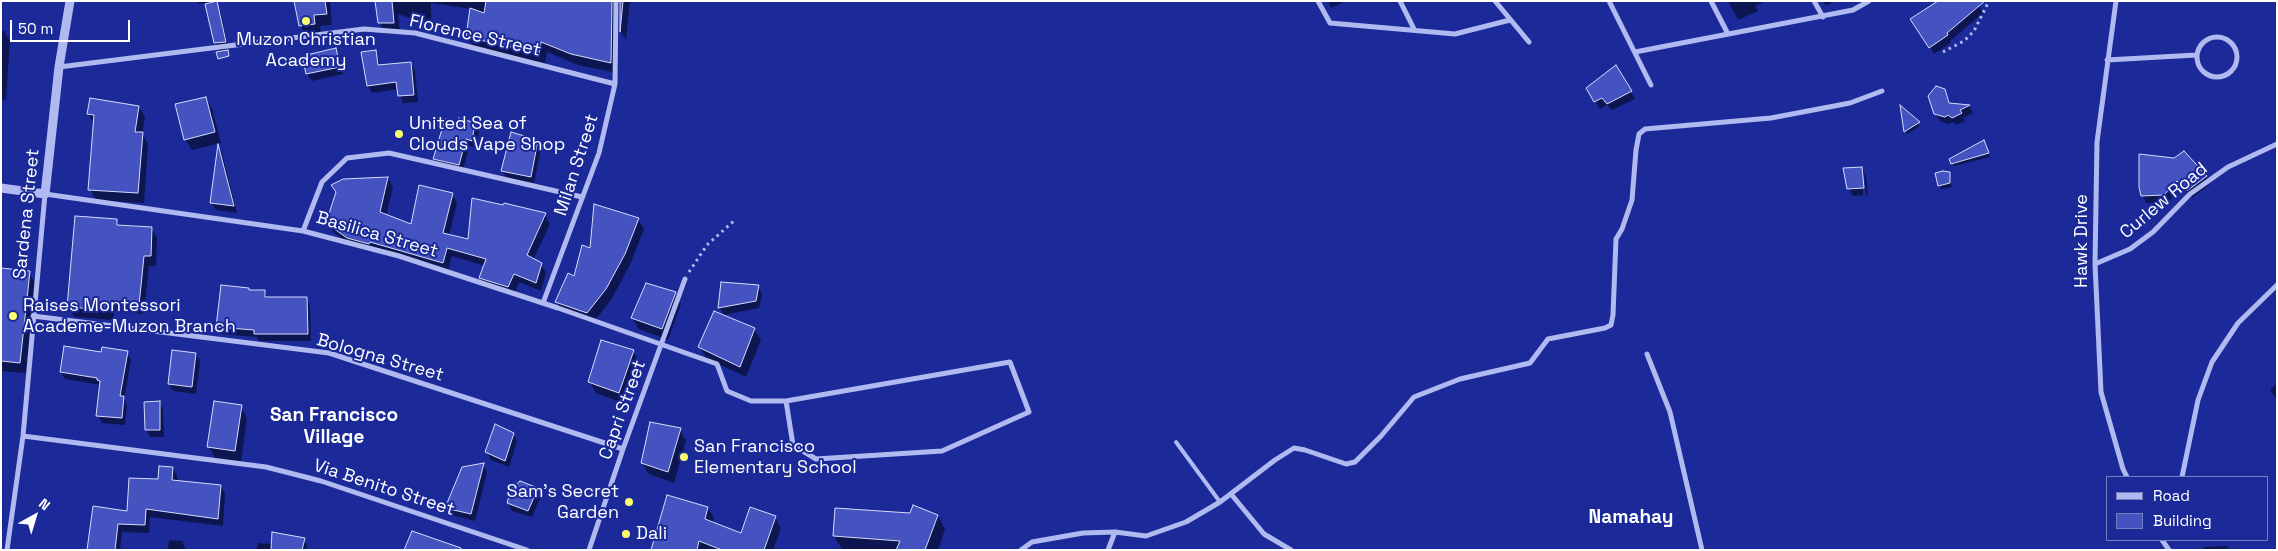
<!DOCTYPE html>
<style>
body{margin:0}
#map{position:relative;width:2278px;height:551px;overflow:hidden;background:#1b2a98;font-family:"Space Grotesk",sans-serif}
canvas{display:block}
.frame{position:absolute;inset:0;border:2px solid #fff;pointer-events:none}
.legend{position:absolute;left:2106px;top:476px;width:162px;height:65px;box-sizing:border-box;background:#1b2a98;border:1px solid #767fc1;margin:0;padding:6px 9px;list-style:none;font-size:15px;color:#fff}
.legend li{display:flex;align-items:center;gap:10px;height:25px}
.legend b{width:25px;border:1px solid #767fc1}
.north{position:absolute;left:10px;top:491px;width:50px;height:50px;-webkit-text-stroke:4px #1b2a98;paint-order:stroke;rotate:39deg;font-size:14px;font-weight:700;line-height:20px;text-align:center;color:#fff}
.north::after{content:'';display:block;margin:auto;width:18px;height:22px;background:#fff;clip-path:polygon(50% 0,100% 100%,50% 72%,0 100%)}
.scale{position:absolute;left:10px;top:20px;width:120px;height:22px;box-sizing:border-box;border:2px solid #fff;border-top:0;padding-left:6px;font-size:15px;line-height:18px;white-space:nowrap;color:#fff;-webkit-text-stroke:4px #1b2a98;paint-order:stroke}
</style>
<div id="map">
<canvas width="2278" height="551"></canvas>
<div class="frame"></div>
<ul class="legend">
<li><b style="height:6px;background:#b0b9f0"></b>Road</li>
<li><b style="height:14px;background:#4453bf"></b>Building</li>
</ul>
<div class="north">N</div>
<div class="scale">50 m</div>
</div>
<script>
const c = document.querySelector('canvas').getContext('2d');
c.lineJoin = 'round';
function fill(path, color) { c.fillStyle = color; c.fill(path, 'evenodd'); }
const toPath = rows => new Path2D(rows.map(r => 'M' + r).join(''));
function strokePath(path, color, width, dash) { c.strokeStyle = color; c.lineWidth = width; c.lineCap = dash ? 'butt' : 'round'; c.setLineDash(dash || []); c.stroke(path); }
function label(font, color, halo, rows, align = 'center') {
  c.font = font + ' "Space Grotesk",sans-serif'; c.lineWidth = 4; c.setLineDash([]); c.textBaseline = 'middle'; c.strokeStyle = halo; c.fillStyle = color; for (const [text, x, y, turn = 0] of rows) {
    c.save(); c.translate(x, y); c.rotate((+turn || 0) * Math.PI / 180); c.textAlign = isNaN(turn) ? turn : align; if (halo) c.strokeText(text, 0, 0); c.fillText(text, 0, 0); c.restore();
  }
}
const shadow = toPath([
 [197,1,216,3,220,10,229,49,220,50,215,43,206,3,198,4],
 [295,1,330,1,332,25,320,26,321,35,306,37,296,16],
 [376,1,630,1,626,40,621,32,621,8,617,12,617,73,578,65,547,52,545,63,474,48,468,37,471,9,431,3,431,25,398,14,400,34,386,34,379,22],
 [1328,1,1346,1,1331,8],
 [1728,1,1761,1,1762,3,1755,6,1758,11,1738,20],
 [1823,1,1835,1,1826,6],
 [1979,6,1983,13,1950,41,1951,43,1934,54,1916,26],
 [1,31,4,31,10,41,6,100,1,99],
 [335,49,339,56,343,74,312,81,307,74,303,56],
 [375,51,381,66,411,63,415,71,418,102,403,103,398,89,372,93,368,86],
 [1616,67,1635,99,1612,110,1607,105,1600,109,1587,88],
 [1944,90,1951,105,1969,106,1973,113,1963,118,1965,121,1957,125,1953,122,1949,124,1940,121,1935,114],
 [206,98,212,109,221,143,192,150,185,139],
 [139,107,145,117,142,134,148,144,144,203,96,200,90,189,94,124,88,114],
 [1902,109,1920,126,1907,134,1905,131],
 [459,124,474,124,479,131,476,147,469,146,463,171,439,166,434,158],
 [537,141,541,149,534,183,507,178,502,171],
 [1985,145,1990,157,1954,166,1952,163],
 [219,147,222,153,237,213,216,210,211,203],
 [1862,169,1866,176,1868,195,1853,196,1848,188],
 [1862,174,1864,174,1866,195,1863,195],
 [1949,173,1952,187,1941,189,1937,174],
 [2206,176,2210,184,2192,198,2182,187,2168,202,2146,203,2140,187],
 [388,178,393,187,386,216,412,226,452,194,457,203,449,236,469,240,545,215,550,224,533,260,541,264,546,273,541,291,519,282,514,296,486,287,480,277,485,266,452,256,448,272,375,250,374,252,353,247,333,232,328,223],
 [76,218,117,220,120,227,151,228,157,238,156,266,149,266,144,314,114,311,114,320,74,317,69,307],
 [638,219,644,229,630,265,611,300,593,323,562,312,557,302,575,278,591,250],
 [1,269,29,272,35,283,26,373,1,371],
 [758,286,762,294,759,308,724,315,720,308],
 [250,291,265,292,269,299,306,298,310,306,311,341,259,341,257,337,222,334,217,327],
 [675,293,681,304,668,340,639,329,632,318],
 [754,329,761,340,746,377,706,358,700,347],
 [633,351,639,362,625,404,596,393,589,381],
 [102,353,127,353,131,360,124,400,127,405,125,425,102,423,98,415,100,385,65,379,61,372],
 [196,354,200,362,196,394,173,391,169,384],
 [2277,383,2277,400,2270,390],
 [159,402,163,410,164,437,150,437,146,429],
 [241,407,247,418,241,462,215,458,209,447],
 [680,430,686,441,674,483,649,474,642,463],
 [513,434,517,441,509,467,491,460,487,452],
 [483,465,487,472,475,521,451,515,447,508],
 [173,468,177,476,177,482,221,486,225,494,223,526,150,517,149,533,122,532,120,550,88,550],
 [537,489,541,496,532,517,512,511,508,503],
 [708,508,714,518,713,523,742,534,775,517,781,528,773,550,653,550],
 [938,516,945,529,938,550,842,549,834,536],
 [304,539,307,545,306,550,257,550,258,543,272,544],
 [169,540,182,541,186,550,168,550],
 [2227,546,2229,550,2204,550,2204,547]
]);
const building = toPath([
 [217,1,226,42,214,43,205,4,217,1],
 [294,1,325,1,327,14,314,15,315,24,299,26,294,1],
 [375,1,392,1,394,23,378,23,375,1],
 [486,1,612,1,611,63,571,54,541,42,539,53,466,37,470,8,484,13,486,1],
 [620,1,623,1,620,32,620,1],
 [1938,1,1985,1,1947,33,1948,35,1929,48,1910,19,1938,1],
 [336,48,340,67,306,74,302,56,336,48],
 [228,50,229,56,218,59,216,52,228,50],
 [376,50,378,65,411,62,414,95,398,96,396,82,367,86,361,52,376,50],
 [1616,65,1632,91,1607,104,1602,98,1594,102,1586,88,1616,65],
 [1936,86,1945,89,1949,103,1970,105,1960,110,1962,113,1952,118,1948,115,1945,117,1934,114,1928,96,1936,86],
 [206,97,215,132,184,140,175,104,206,97],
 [90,98,139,106,135,132,143,132,138,193,88,190,94,115,87,114,90,98],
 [1900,105,1920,122,1904,132,1900,105],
 [459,118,475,123,472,141,466,139,459,165,433,159,445,119,458,123,459,118],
 [511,132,538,140,531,177,501,171,511,132],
 [1984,140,1989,153,1951,164,1949,159,1984,140],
 [218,144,234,206,210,203,218,144],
 [2184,151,2207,176,2187,191,2177,181,2164,195,2141,196,2139,187,2139,154,2174,158,2184,151],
 [1862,167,1864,188,1847,189,1843,168,1862,167],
 [1943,171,1950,172,1950,183,1938,186,1935,173,1943,171],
 [388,177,380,212,411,224,419,185,453,193,443,233,468,239,472,198,503,205,504,203,546,213,527,255,542,263,536,283,514,274,508,287,479,278,486,259,447,248,443,263,370,242,369,244,347,238,326,223,336,192,331,185,343,179,388,177],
 [594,204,639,218,625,254,606,289,587,313,555,302,568,273,574,276,582,245,590,248,594,204],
 [75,216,117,219,117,225,152,227,151,256,144,256,139,305,109,302,109,310,67,307,75,216],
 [1,268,30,271,20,363,1,361,1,268],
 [721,282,759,285,756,301,718,308,721,282],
 [646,283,676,292,662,329,631,318,646,283],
 [221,285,249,288,249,290,265,290,265,297,307,297,308,334,254,334,254,330,216,327,221,285],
 [714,311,755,328,740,367,698,347,714,311],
 [601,340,634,350,619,393,588,382,601,340],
 [64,346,101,352,102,347,128,351,120,396,124,396,122,418,96,416,100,381,97,380,97,378,60,372,64,346],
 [172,350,196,353,192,387,168,384,172,350],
 [160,401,160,430,145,430,144,402,160,401],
 [214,401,242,405,235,451,207,447,214,401],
 [650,422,681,428,668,472,641,463,650,422],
 [495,424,514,433,505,461,485,452,495,424],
 [484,463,471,514,445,508,462,467,484,463],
 [159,466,173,467,172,480,221,485,218,519,146,509,145,525,118,524,115,550,87,550,93,506,127,511,129,478,158,479,159,466],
 [520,481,538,488,528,511,507,503,511,489,520,481],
 [667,495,708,507,705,519,741,533,750,507,776,516,764,550,722,550,699,541,697,550,651,550,667,495],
 [913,505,938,515,925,550,896,550,900,541,833,536,835,508,910,513,913,505],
 [412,531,461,548,461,550,404,550,412,531],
 [272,532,305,538,302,550,271,550,272,532]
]);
const path = toPath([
 [1943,52,1964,41,1974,31,1989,1],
 [689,272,707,245,736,219]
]);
const service = toPath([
 [1176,442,1220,502]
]);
const minor = toPath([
 [1318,1,1330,23,1455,34,1510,20],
 [1400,1,1414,29],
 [1495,1,1529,42],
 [1609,1,1651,85],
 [1711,1,1728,34],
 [1814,1,1823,17],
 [2116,1,2097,142,2095,264,2101,392,2123,469,2127,477],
 '2197 57a20 20 0 1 1 40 0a20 20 0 1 1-40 0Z',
 [1635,52,1853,10,1869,1],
 [2107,60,2196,55],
 [59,67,364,29,415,33,615,84],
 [303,231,322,182,347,158,389,153,582,197],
 [2095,264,2130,249,2153,232,2190,194,2228,167,2277,144],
 [543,303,599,153,615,84,616,1],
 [33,316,329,353,623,449],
 [1647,354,1670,412,1702,550],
 [23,436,266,467,321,481,527,550],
 [2182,477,2198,400,2212,362,2238,323,2277,285],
 [1231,494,1264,534,1291,550],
 [2162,540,2169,550],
 [7,550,23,436,45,194,303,231,399,256,558,308,717,364,727,391,751,401,786,401,1010,362,1029,412,942,451,816,459,793,445,786,401],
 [589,550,623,449,685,279],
 [1021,550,1032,542,1083,533,1115,532,1146,536,1186,522,1220,502,1275,460,1294,448,1305,450,1346,464,1355,462,1381,436,1414,397,1460,379,1530,363,1548,339,1605,328,1611,325,1613,315,1616,239,1622,229,1632,200,1636,150,1639,134,1645,129,1771,118,1850,103,1882,91],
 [1108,550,1115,532]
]);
const tertiary = toPath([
 [1,188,45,194,59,67,70,1]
]);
const markers = [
 [306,21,5,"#fbff70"],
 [399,134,5,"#fbff70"],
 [13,316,5,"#fbff70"],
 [684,457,5,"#fbff70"],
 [629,502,5,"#fbff70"],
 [626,534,5,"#fbff70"]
];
const streetNames = [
 ["Florence Street",475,36,13],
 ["Milan Street",577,165,-72],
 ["Curlew Road",2164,201,-40],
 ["Sardena Street",27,214,-84],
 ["Basilica Street",377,235,16],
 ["Hawk Drive",2082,241,-90],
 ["Bologna Street",380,358,16],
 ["Capri Street",623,410,-70],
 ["Via Benito Street",384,488,18]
];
const poiNames = [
 ["Muzon Christian",306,40,"center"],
 ["Academy",306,61,"center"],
 ["United Sea of",409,124],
 ["Clouds Vape Shop",409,145],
 ["Raises Montessori",23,306],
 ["Academe-Muzon Branch",23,327],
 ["San Francisco",694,447],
 ["Elementary School",694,468],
 ["Sam's Secret",619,492,"right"],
 ["Garden",619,513,"right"],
 ["Dali",636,534]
];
const neighbourhoodNames = [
 ["San Francisco",334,416],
 ["Village",334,438],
 ["Namahay",1631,518]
];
fill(shadow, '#0007');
fill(building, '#4453bf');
strokePath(building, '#d7dcfb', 1);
strokePath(path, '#b0b9f0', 3, [2.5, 4]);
strokePath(service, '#b0b9f0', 4);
strokePath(minor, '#b0b9f0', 5);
strokePath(tertiary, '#b0b9f0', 9);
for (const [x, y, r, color] of markers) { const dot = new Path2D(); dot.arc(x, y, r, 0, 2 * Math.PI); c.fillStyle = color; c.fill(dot); strokePath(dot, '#1b2a98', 2); }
label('18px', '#fff', '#1b2a98', streetNames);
label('18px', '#fff', '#1b2a98', poiNames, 'left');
label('bold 19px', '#fff', '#1b2a98', neighbourhoodNames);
</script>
